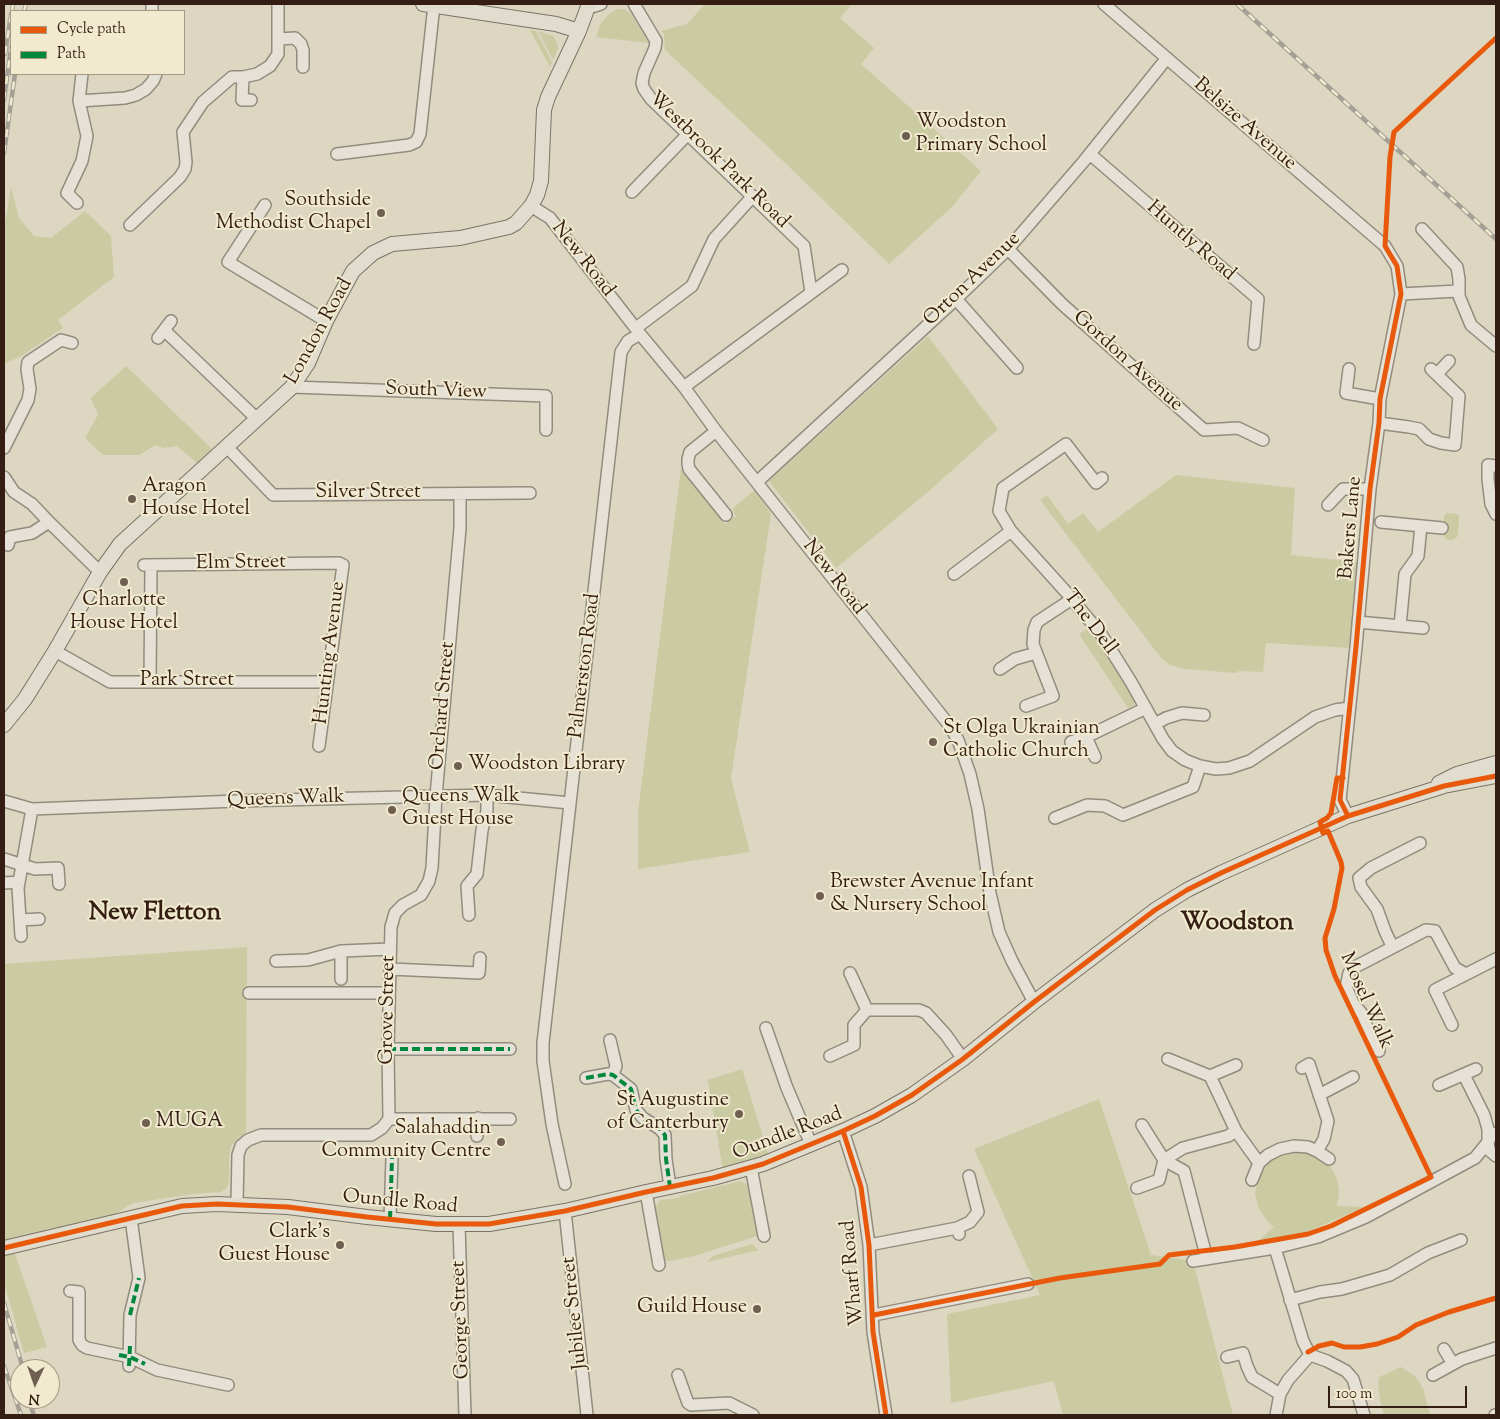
<!DOCTYPE html>
<style>
body{margin:0}
#map{position:relative;width:1500px;height:1419px;overflow:hidden;background:#ddd7c1;font-family:"Sorts Mill Goudy",serif}
canvas{display:block}
.frame{position:absolute;inset:0;border:5px solid #341e13;pointer-events:none}
.legend{position:absolute;left:10px;top:10px;width:175px;height:65px;box-sizing:border-box;background:#f1eacf;border:1px solid #a59884;margin:0;padding:6px 9px;list-style:none;font-size:15px;color:#341e13}
.legend li{display:flex;align-items:center;gap:10px;height:25px}
.legend b{width:25px;border:1px solid #a59884}
.north{position:absolute;left:10px;top:1359px;width:50px;height:50px;box-sizing:border-box;background:#f1eacf;border:1px solid #a59884;border-radius:50%;rotate:183deg;font-size:14px;font-weight:700;line-height:20px;text-align:center;color:#341e13}
.north::after{content:'';display:block;margin:auto;width:18px;height:22px;background:#6f5f50;clip-path:polygon(50% 0,100% 100%,50% 72%,0 100%)}
.scale{position:absolute;left:1328px;top:1386px;width:139px;height:22px;box-sizing:border-box;border:2px solid #341e13;border-top:0;padding-left:6px;font-size:15px;line-height:18px;white-space:nowrap;color:#341e13;-webkit-text-stroke:4px #f1eacf;paint-order:stroke}
</style>
<div id="map">
<canvas width="1500" height="1419"></canvas>
<div class="frame"></div>
<ul class="legend">
<li><b style="height:6px;background:#e8590c"></b>Cycle path</li>
<li><b style="height:6px;background:#00873e"></b>Path</li>
</ul>
<div class="north">N</div>
<div class="scale">100 m</div>
</div>
<script>
const c = document.querySelector('canvas').getContext('2d');
c.lineJoin = 'round';
function fill(path, color) { c.fillStyle = color; c.fill(path, 'evenodd'); }
const toPath = rows => new Path2D(rows.map(r => 'M' + r).join(''));
function strokePath(path, color, width, dash) { c.strokeStyle = color; c.lineWidth = width; c.lineCap = dash ? 'butt' : 'round'; c.setLineDash(dash || []); c.stroke(path); }
function label(font, color, halo, rows, align = 'center') {
  c.font = font + ' "Sorts Mill Goudy",serif'; c.lineWidth = 4; c.setLineDash([]); c.textBaseline = 'middle'; c.strokeStyle = halo; c.fillStyle = color; for (const [text, x, y, turn = 0] of rows) {
    c.save(); c.translate(x, y); c.rotate((+turn || 0) * Math.PI / 180); c.textAlign = isNaN(turn) ? turn : align; if (halo) c.strokeText(text, 0, 0); c.fillText(text, 0, 0); c.restore();
  }
}
const green = toPath([
 [705,4,852,4,840,18,874,48,861,64,981,171,952,207,889,264,781,159,665,50,664,34,661,31,687,24],
 [618,9,624,9,631,14,649,43,596,37,601,23,609,14],
 [530,30,536,31,552,62,550,67],
 [538,31,553,36,557,42,558,49,553,60],
 [11,187,19,218,34,236,51,238,85,211,111,236,114,277,58,320,63,328,23,355,4,364,4,230],
 [928,336,998,429,929,491,836,568,769,481],
 [126,366,212,449,197,463,177,446,164,448,155,445,139,455,103,455,85,438,98,415,91,398],
 [681,468,725,524,736,516,732,509,756,489,771,514,731,778,750,852,638,869,638,813],
 [1176,475,1295,488,1291,555,1357,562,1350,648,1266,643,1263,672,1238,671,1237,673,1185,669,1170,665,1162,659,1040,500,1047,495,1068,524,1083,513,1098,532],
 [1447,513,1457,514,1459,517,1458,536,1453,540,1447,540,1443,535,1444,516],
 [1088,628,1114,665,1134,698,1134,705,1128,708,1079,634],
 [247,947,246,1132,231,1146,229,1158,229,1182,227,1188,221,1192,194,1194,133,1203,113,1215,4,1241,4,964],
 [742,1069,769,1156,723,1170,708,1080],
 [1099,1099,1151,1255,1193,1261,1233,1415,1063,1415,1054,1381,951,1403,947,1314,1040,1295,974,1149],
 [1295,1150,1309,1152,1321,1158,1331,1167,1337,1179,1339,1192,1337,1206,1364,1207,1309,1231,1258,1241,1274,1227,1267,1221,1259,1209,1255,1195,1257,1182,1262,1170,1271,1160,1282,1153],
 [741,1181,752,1188,759,1233,757,1236,691,1257,669,1261,663,1260,653,1213,660,1200,678,1198,680,1196],
 [752,1244,759,1250,707,1262,713,1256],
 [14,1251,47,1347,24,1353,4,1283,4,1253],
 [1401,1367,1415,1376,1423,1388,1430,1415,1384,1415,1380,1400,1378,1385,1379,1377]
]);
const minor = toPath([
 [152,4,152,11],
 [634,4,656,41,655,48,644,73,642,83,644,89,651,99,804,246,811,292],
 [1104,4,1385,246,1397,266,1401,294,1380,399,1379,423,1370,489,1356,647,1340,800,1348,816],
 [588,8,601,4],
 [279,39,295,38,301,44,303,50,303,67],
 [82,74,79,101,125,98,136,95,146,89,153,81,156,74],
 [243,77,242,100,251,100],
 [337,154,409,145,416,142,420,134,434,5],
 [1090,154,1258,299,1254,344],
 [632,192,688,134],
 [77,203,67,193,82,161,87,136,79,101],
 [265,205,228,262,326,321],
 [531,206,550,218,640,334,684,387,716,431,949,725,958,740,970,774,978,809,990,893,999,932,1012,961,1034,1002],
 [130,225,180,177,185,169,186,162,183,132,203,102,232,77,243,77,257,74,270,66,278,54,278,4],
 [1422,229,1457,267,1459,279,1459,296,1471,325,1496,346],
 [1008,249,1062,304,1204,430,1238,428,1263,440],
 [1401,294,1458,291],
 [956,299,1017,368],
 [636,328,692,286,714,239,753,196],
 [164,330,257,419],
 [158,338,171,321],
 [1349,369,1346,393,1380,399],
 [1437,374,1449,361],
 [292,387,546,396,546,430],
 [684,387,842,270],
 [1379,423,1409,427,1419,429,1429,439,1441,443,1455,445,1459,396,1431,369],
 [716,431,690,452,688,459,688,464,689,469,726,515],
 [227,447,273,495,530,493],
 [4,448,28,400,30,389,27,369,28,362,61,340,72,343],
 [1496,466,1488,465,1488,479,1491,504,1496,514],
 [4,477,14,492,32,504,49,522,100,572],
 [1102,478,1096,483,1066,444,1003,488,999,511,1011,531,1066,592,1101,634,1131,682,1163,739,1172,751,1185,760,1200,766,1216,769,1229,768,1250,761,1315,717,1335,710,1349,708],
 [757,482,956,299,1008,249,1084,161,1167,58],
 [1328,505,1343,489,1370,489],
 [1381,522,1442,528],
 [8,545,10,537,32,533,49,522],
 [144,565,339,563,343,565,319,746],
 [954,574,1011,531],
 [1358,622,1423,628],
 [1400,626,1405,574,1418,556,1421,526],
 [55,651,110,682,327,682],
 [1000,669,1015,659,1036,653],
 [150,682,151,565],
 [1026,706,1053,696,1033,644,1034,630,1037,622,1072,599],
 [1155,724,1166,718,1182,713,1204,715],
 [1071,742,1086,737],
 [1095,757,1086,737,1146,708],
 [4,801,32,809,237,801,487,795,570,803],
 [1055,818,1087,805,1105,806,1123,815,1193,787,1200,766],
 [4,859,35,869,58,868,59,884],
 [4,883,19,882],
 [469,915,467,886,477,874,482,830,487,811,487,795],
 [20,920,39,919],
 [21,936,18,888,32,809],
 [1392,946,1385,931,1377,909,1361,887,1359,878,1371,868,1420,843],
 [341,951,341,979],
 [276,961,308,960,341,951,390,949],
 [390,969,479,973,480,958],
 [850,973,867,1010,919,1010,926,1013,946,1035,963,1059],
 [249,993,389,993],
 [1452,1025,1435,990,1496,959],
 [766,1028,787,1088,811,1144],
 [610,1040,616,1066,613,1075],
 [388,1049,510,1049],
 [1379,1051,1369,1034,1363,1015,1353,1003,1346,987,1349,973,1353,968,1426,930,1435,931,1455,968,1466,974],
 [830,1056,854,1045,854,1025,867,1010],
 [1168,1059,1210,1076,1236,1131,1259,1163],
 [1302,1068,1309,1064,1328,1121,1324,1139,1317,1151],
 [1464,1075,1484,1115,1488,1129,1488,1142],
 [1210,1076,1236,1065],
 [586,1078,608,1074,613,1075,631,1089,636,1110,643,1118,660,1129,665,1135,666,1159,670,1187],
 [1439,1085,1476,1069],
 [1319,1095,1353,1077],
 [389,1119,510,1119],
 [1142,1125,1164,1160,1183,1148,1228,1136,1236,1131],
 [843,1131,861,1187,869,1245,873,1332,886,1415],
 [1496,1133,1491,1136,1488,1142,1489,1150,1496,1156],
 [477,1136,478,1118],
 [751,1167,764,1236],
 [1252,1180,1259,1163,1268,1155,1280,1149,1294,1146,1308,1147,1317,1151,1329,1159],
 [565,1184,552,1124,543,1061,543,1043,621,352,628,341,640,334],
 [1137,1188,1159,1180,1164,1160,1184,1171,1207,1259],
 [646,1192,659,1265],
 [237,1204,238,1155,241,1146,248,1140,261,1135,371,1135,382,1128,389,1119,388,1049,391,927,395,913,403,905,421,895,429,881,432,868,436,796,460,528,460,494],
 [565,1211,587,1415],
 [390,1219,392,1158],
 [459,1225,465,1415],
 [957,1228,970,1222,978,1212,969,1176],
 [869,1245,957,1228,959,1234],
 [1275,1248,1303,1341,1310,1355,1327,1361,1346,1371,1353,1379,1364,1415],
 [1193,1261,1275,1248,1318,1237,1366,1217,1475,1158,1488,1142],
 [70,1291,79,1292,79,1340,82,1345,87,1348,130,1357,157,1370,228,1385],
 [1290,1300,1320,1292,1342,1289,1390,1275,1428,1253,1461,1240],
 [874,1315,1028,1284],
 [1444,1349,1453,1364],
 [1227,1357,1243,1353,1247,1366,1252,1377,1280,1394],
 [129,1366,130,1315,139,1278,131,1218],
 [678,1375,688,1403,691,1405,729,1403,753,1415],
 [1433,1375,1462,1359,1496,1348],
 [1276,1415,1280,1394,1288,1380,1310,1355],
 [1495,1415,1496,1415]
]);
const major = toPath([
 [423,4,556,24,579,31],
 [4,725,25,699,55,651,100,572,120,544,292,387,308,363,326,321,353,271,373,253,392,244,460,238,509,227,516,223,531,206,537,195,541,181,544,110,548,97,579,31,589,4],
 [1439,783,1457,774,1496,763],
 [4,1248,182,1206,217,1204,288,1207,367,1217,436,1224,489,1224,565,1211,646,1192,713,1178,763,1164,843,1131,875,1116,912,1095,963,1059,1034,1002,1155,910,1187,890,1221,873,1348,816,1444,786,1496,776]
]);
const rail = toPath([
 [1237,4,1496,239],
 [12,11,13,4],
 [24,11,26,4],
 [5,54,11,14],
 [4,100,11,47],
 [4,153,15,74],
 [4,1303,23,1369],
 [4,1366,21,1415],
 [28,1399,34,1415]
]);
const quiet = toPath([
 [388,1049,510,1049],
 [586,1078,608,1074,613,1075,631,1089,636,1110,643,1118,660,1129,665,1135,666,1159,670,1187],
 [390,1219,392,1158],
 [130,1315,139,1278],
 [119,1355,130,1357,145,1364],
 [129,1366,130,1346]
]);
const cycleway = toPath([
 [1348,816,1340,800,1356,647,1370,489,1379,423,1380,399,1401,294,1397,266,1385,246,1390,157,1394,132,1496,38],
 [843,1131,861,1187,869,1245,873,1332,886,1415],
 [4,1248,182,1206,217,1204,288,1207,367,1217,436,1224,489,1224,565,1211,646,1192,713,1178,763,1164,843,1131,875,1116,912,1095,963,1059,1034,1002,1155,910,1187,890,1221,873,1348,816,1444,786,1496,776],
 [874,1315,1060,1278,1160,1264,1169,1255,1235,1247,1308,1234,1331,1226,1431,1177,1335,976,1326,950,1325,938,1334,909,1342,868,1341,862,1328,831,1323,833,1320,822,1327,818,1331,813,1337,778,1343,778],
 [1308,1352,1319,1346,1332,1343,1344,1347,1360,1347,1377,1344,1398,1337,1416,1325,1449,1312,1496,1298]
]);
const markers = [
 [906,136,5,"#6f5f50"],
 [381,213,5,"#6f5f50"],
 [132,499,5,"#6f5f50"],
 [124,582,5,"#6f5f50"],
 [933,742,5,"#6f5f50"],
 [458,766,5,"#6f5f50"],
 [392,810,5,"#6f5f50"],
 [820,896,5,"#6f5f50"],
 [739,1114,5,"#6f5f50"],
 [146,1123,5,"#6f5f50"],
 [501,1142,5,"#6f5f50"],
 [340,1245,5,"#6f5f50"],
 [757,1309,5,"#6f5f50"]
];
const poiNames = [
 ["Woodston",916,124],
 ["Primary School",916,147],
 ["Southside",371,202,"right"],
 ["Methodist Chapel",371,225,"right"],
 ["Aragon",142,488],
 ["House Hotel",142,511],
 ["Charlotte",124,602,"center"],
 ["House Hotel",124,625,"center"],
 ["St Olga Ukrainian",943,730],
 ["Catholic Church",943,753],
 ["Woodston Library",468,766],
 ["Queens Walk",402,798],
 ["Guest House",402,821],
 ["Brewster Avenue Infant",830,884],
 ["& Nursery School",830,907],
 ["St Augustine",729,1102,"right"],
 ["of Canterbury",729,1125,"right"],
 ["MUGA",156,1123],
 ["Salahaddin",491,1130,"right"],
 ["Community Centre",491,1153,"right"],
 ["Clark's",330,1234,"right"],
 ["Guest House",330,1257,"right"],
 ["Guild House",747,1309,"right"]
];
const streetNames = [
 ["Belsize Avenue",1244,125,41],
 ["Westbrook Park Road",718,161,44],
 ["Huntly Road",1190,242,41],
 ["New Road",582,260,52],
 ["Orton Avenue",973,280,-44],
 ["London Road",320,332,-61],
 ["Gordon Avenue",1127,362,42],
 ["South View",436,392,2],
 ["Silver Street",368,494],
 ["Bakers Lane",1352,528,-85],
 ["Elm Street",241,564,-1],
 ["New Road",833,578,52],
 ["The Dell",1089,623,53],
 ["Hunting Avenue",331,653,-83],
 ["Palmerston Road",586,666,-83],
 ["Park Street",187,682],
 ["Orchard Street",444,706,-85],
 ["Queens Walk",286,800,-2],
 ["Mosel Walk",1365,1001,66],
 ["Grove Street",389,1010,-89],
 ["Oundle Road",788,1135,-21],
 ["Oundle Road",400,1203,5],
 ["Wharf Road",854,1273,-95],
 ["Jubilee Street",576,1313,-96],
 ["George Street",462,1320,-92]
];
const districtNames = [
 ["New Fletton",155,915],
 ["Woodston",1237,925]
];
fill(green, '#cacaa3');
strokePath(minor, '#928c7e', 14);
strokePath(major, '#7a7367', 16);
strokePath(minor, '#e5e1d6', 11);
strokePath(major, '#e0ddcf', 14);
strokePath(rail, '#a4a096', 4.5);
strokePath(rail, '#f1eacf', 2.5, [8]);
strokePath(quiet, '#00873e', 4, [8, 4]);
strokePath(cycleway, '#e8590c', 5);
for (const [x, y, r, color] of markers) { const dot = new Path2D(); dot.arc(x, y, r, 0, 2 * Math.PI); c.fillStyle = color; c.fill(dot); strokePath(dot, '#f1eacf', 2); }
label('20px', '#341e13', '#f1eacf', poiNames, 'left');
label('20px', '#341e13', '#f1eacf', streetNames);
label('bold 25px', '#341e13', '#f1eacf', districtNames);
</script>
